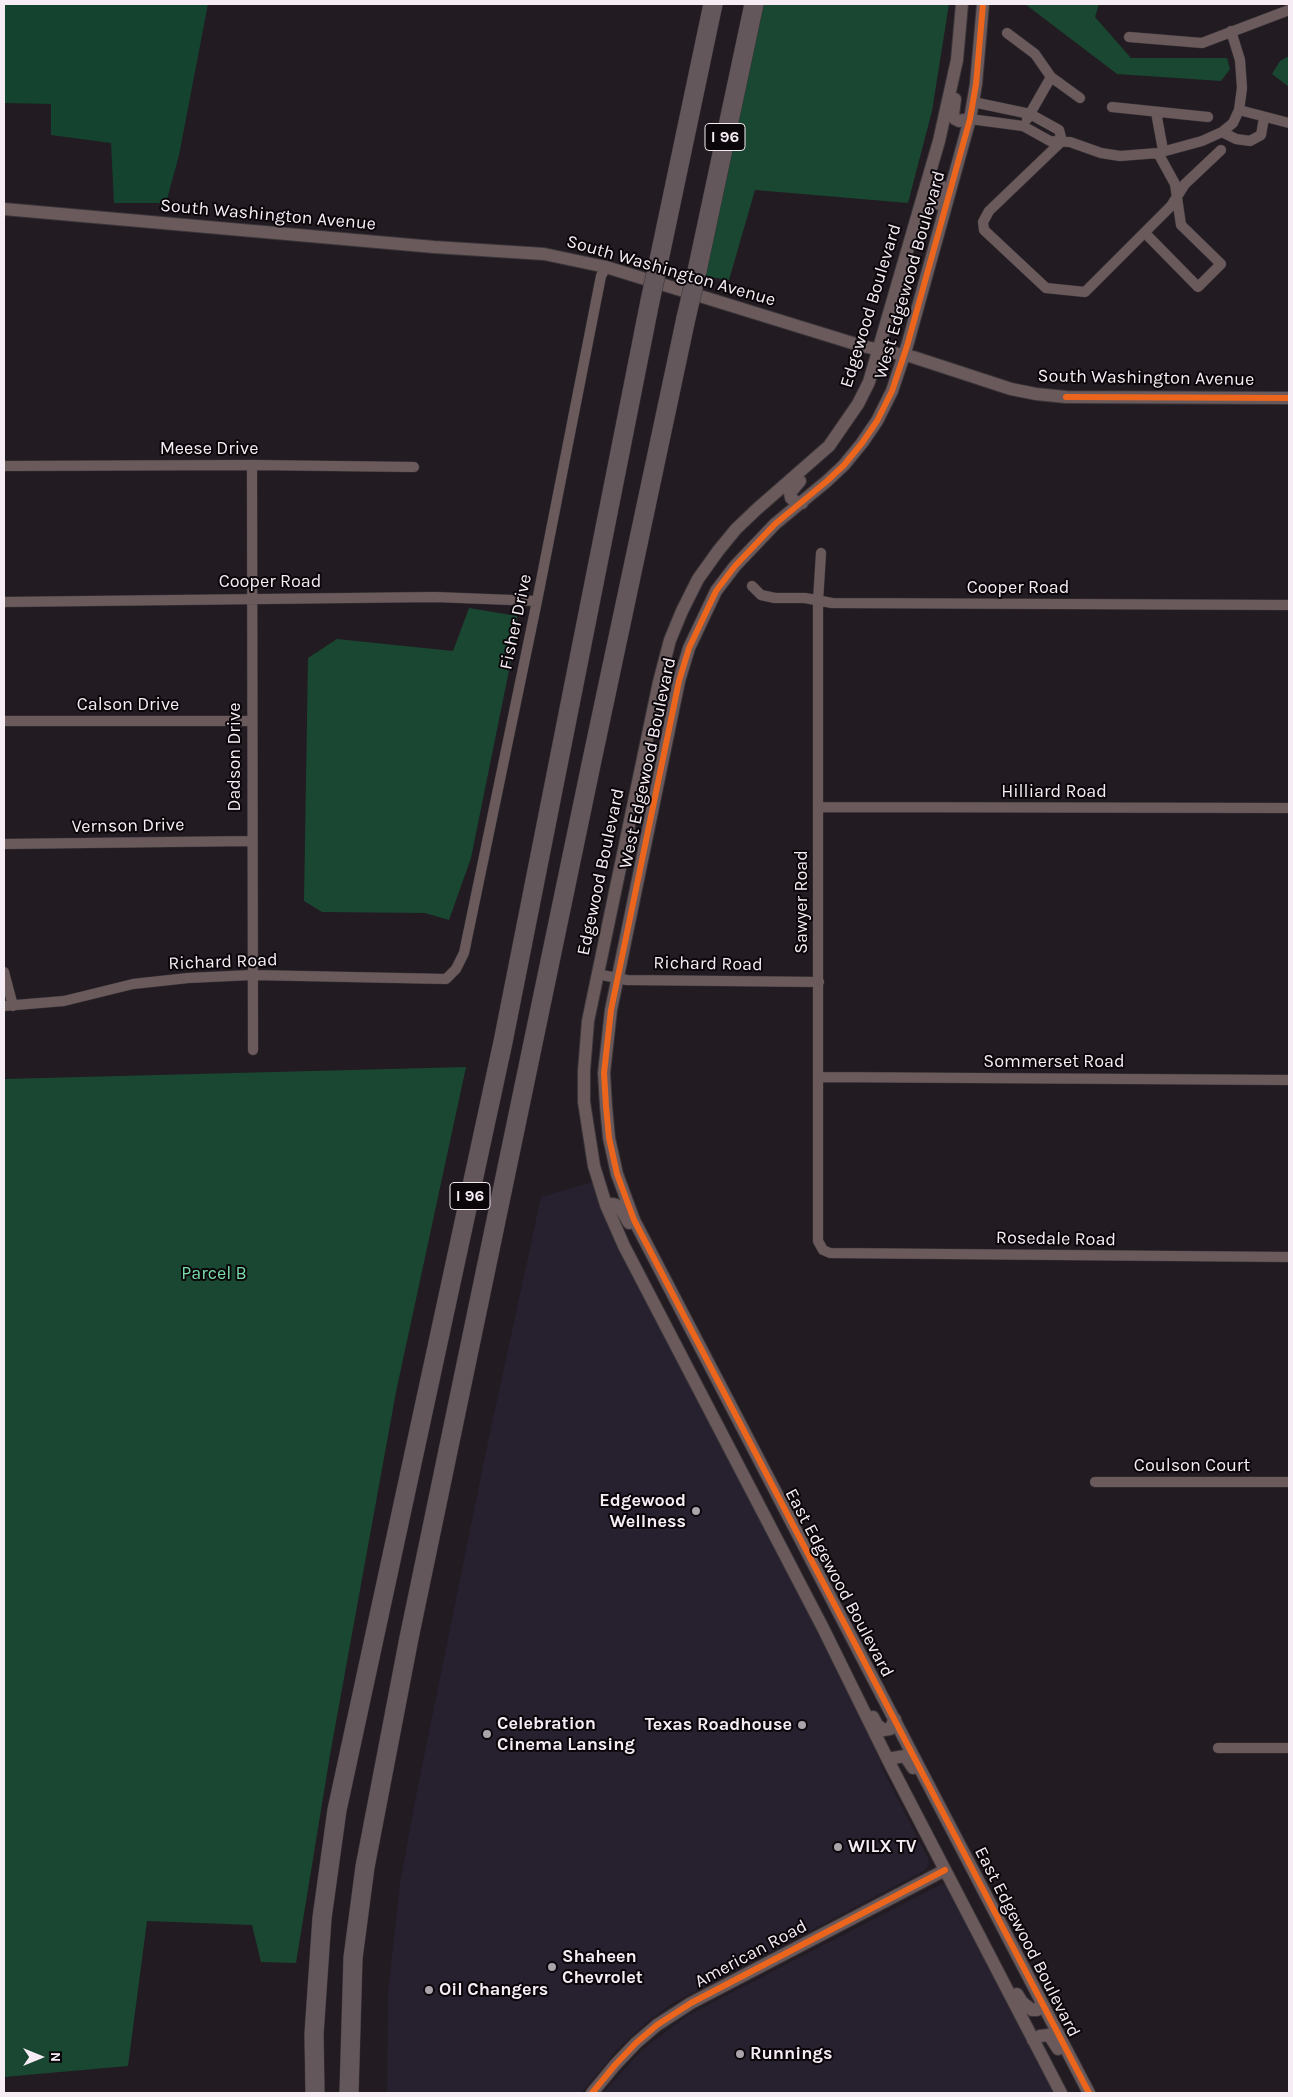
<!DOCTYPE html>
<style>
body{margin:0}
#map{position:relative;width:1293px;height:2097px;overflow:hidden;background:#221b21;font-family:Karla,sans-serif}
canvas{display:block}
.frame{position:absolute;inset:0;border:5px solid #f5ecf4;pointer-events:none}
.north{position:absolute;left:15px;top:2032px;width:50px;height:50px;-webkit-text-stroke:4px #0b060a;paint-order:stroke;rotate:90deg;font-size:14px;font-weight:700;line-height:20px;text-align:center;color:#f5ecf4}
.north::after{content:'';display:block;margin:auto;width:18px;height:22px;background:#f5ecf4;clip-path:polygon(50% 0,100% 100%,50% 72%,0 100%)}
</style>
<div id="map">
<canvas width="1293" height="2097"></canvas>
<div class="frame"></div>
<div class="north">N</div>
</div>
<script>
const c = document.querySelector('canvas').getContext('2d');
c.lineJoin = 'round';
function fill(path, color) { c.fillStyle = color; c.fill(path, 'evenodd'); }
const toPath = rows => new Path2D(rows.map(r => 'M' + r).join(''));
function strokePath(path, color, width, dash) { c.strokeStyle = color; c.lineWidth = width; c.lineCap = dash ? 'butt' : 'round'; c.setLineDash(dash || []); c.stroke(path); }
function label(font, color, halo, rows, align = 'center') {
  c.font = font + ' Karla,sans-serif'; c.lineWidth = 4; c.setLineDash([]); c.textBaseline = 'middle'; c.strokeStyle = halo; c.fillStyle = color; for (const [text, x, y, turn = 0] of rows) {
    c.save(); c.translate(x, y); c.rotate((+turn || 0) * Math.PI / 180); c.textAlign = isNaN(turn) ? turn : align; if (halo) c.strokeText(text, 0, 0); c.fillText(text, 0, 0); c.restore();
  }
}
const commercial = toPath([
 [593,1182,871,1737,883,1770,928,1858,929,1865,924,1871,673,2003,647,2022,618,2049,581,2093,387,2093,388,1993,400,1883,414,1806,486,1451,541,1197],
 [941,1884,946,1885,1056,2093,603,2093,643,2049,688,2015]
]);
const green = toPath([
 [4,4,208,4,179,155,166,203,114,203,111,143,51,135,51,104,4,103]
]);
const forest = toPath([
 [762,4,949,4,932,111,908,203,755,190,729,280,704,276],
 [1025,4,1099,4,1095,17,1131,58,1227,58,1230,69,1221,81,1117,74],
 [1289,56,1289,87,1272,74,1280,61],
 [469,608,517,616,517,631,471,858,449,920,425,913,322,912,304,901,308,658,337,639,453,651],
 [466,1067,396,1392,330,1755,296,1963,261,1962,252,1925,147,1921,128,2066,4,2077,4,1079]
]);
const minor = toPath([
 [1007,33,1035,54,1051,77,1080,98],
 [1129,37,1202,43,1289,10],
 [973,102,1030,114,1059,130,1062,141],
 [1112,107,1208,117],
 [1239,110,1289,123],
 [1156,112,1163,150],
 [970,119,1023,126,1050,141,1070,142,1101,153,1120,156,1158,153,1202,141,1222,132,1233,123,1239,110,1242,88,1240,60,1231,31],
 [1027,119,1051,77],
 [1222,132,1236,139,1250,141,1261,135,1264,118],
 [1062,141,989,211,983,222,984,230,1046,288,1085,292,1171,206,1185,184,1221,150],
 [1145,233,1198,287,1221,264,1181,225,1175,184,1158,153],
 [252,465,253,1050],
 [4,466,252,465,414,467],
 [821,553,818,601,818,1241,823,1250,830,1253,1289,1257],
 [752,586,761,595,775,598,805,598,832,603,1289,605],
 [4,602,435,597,537,601],
 [4,721,252,721],
 [818,807,1289,808],
 [4,844,252,841],
 [4,972,13,1006],
 [597,974,627,980,819,982],
 [4,1006,64,1001,133,984,188,978,252,975,446,979,456,969,464,953,537,601,601,276,606,267],
 [818,1077,1289,1080],
 [1095,1482,1289,1482],
 [1218,1748,1289,1748]
]);
const tertiary = toPath([
 [962,4,957,60,939,141,869,382,858,404,829,446,757,509,736,529,718,551,698,579,682,611,670,640,659,682,588,1021,584,1071,584,1102,594,1166,606,1205,624,1246,823,1628,890,1764,1061,2093],
 [983,4,976,84,970,119,907,346,892,391,877,421,862,443,844,465,827,481,775,524,735,566,716,591,689,648,679,681,611,1010,604,1073,606,1106,609,1138,617,1174,634,1220,1089,2093],
 [955,99,953,115,955,119,959,121,970,119],
 [926,185,937,184,941,186,943,190,939,204],
 [4,209,434,247,544,254,606,267,862,346,913,357,1011,389,1036,394,1066,397,1289,398],
 [800,481,790,493,791,498,796,502,802,503],
 [606,1205,613,1204,619,1206,629,1223],
 [873,1717,877,1725,884,1730,890,1729,895,1719],
 [890,1764,893,1758,905,1756,913,1768],
 [1017,1994,1022,2002,1032,2010,1037,2010,1042,2003],
 [1033,2040,1040,2036,1049,2035,1058,2049],
 [592,2093,615,2065,636,2043,657,2025,691,2003,945,1870]
]);
const motorway = toPath([
 [659,260,713,4],
 [697,271,754,4],
 [315,2093,314,2034,322,1918,337,1810,503,1042,650,301],
 [349,2093,353,1958,365,1867,409,1638,592,760,686,318]
]);
const motorwayBridge = toPath([
 [650,301,659,260],
 [686,318,697,271]
]);
const cycleway = toPath([
 [983,4,976,84,970,119,907,346,892,391,877,421,862,443,844,465,827,481,775,524,735,566,716,591,689,648,679,681,611,1010,604,1073,606,1106,609,1138,617,1174,634,1220,1089,2093],
 [1066,397,1289,398],
 [592,2093,615,2065,636,2043,657,2025,691,2003,945,1870]
]);
const markers = [
 [696,1511,5,"#aba3aa"],
 [802,1725,5,"#aba3aa"],
 [487,1734,5,"#aba3aa"],
 [838,1847,5,"#aba3aa"],
 [552,1967,5,"#aba3aa"],
 [429,1990,5,"#aba3aa"],
 [740,2054,5,"#aba3aa"]
];
const shields = [
 [725,137,40],
 [470,1196,40]
];
const shieldNames = [
 ["I 96",725,137],
 ["I 96",470,1196]
];
const streetNames = [
 ["South Washington Avenue",268,215,5],
 ["South Washington Avenue",671,271,16],
 ["West Edgewood Boulevard",910,275,-74],
 ["Edgewood Boulevard",871,306,-73],
 ["South Washington Avenue",1146,378,1],
 ["Meese Drive",209,449],
 ["Cooper Road",270,582],
 ["Cooper Road",1018,588],
 ["Fisher Drive",516,622,-78],
 ["Calson Drive",128,705],
 ["Dadson Drive",235,757,-90],
 ["West Edgewood Boulevard",648,763,-78],
 ["Hilliard Road",1054,792],
 ["Vernson Drive",128,826,-1],
 ["Edgewood Boulevard",601,872,-78],
 ["Sawyer Road",802,902,-90],
 ["Richard Road",223,962,-2],
 ["Richard Road",708,964,1],
 ["Sommerset Road",1054,1062],
 ["Rosedale Road",1056,1239,1],
 ["Coulson Court",1192,1466],
 ["East Edgewood Boulevard",839,1583,62],
 ["East Edgewood Boulevard",1027,1942,63],
 ["American Road",751,1954,-28]
];
const parkNames = [
 ["Parcel B",214,1274]
];
const poiNames = [
 ["Edgewood",686,1501,"right"],
 ["Wellness",686,1522,"right"],
 ["Celebration",497,1724],
 ["Cinema Lansing",497,1745],
 ["Texas Roadhouse",792,1725,"right"],
 ["WILX TV",848,1847],
 ["Shaheen",562,1957],
 ["Chevrolet",562,1978],
 ["Oil Changers",439,1990],
 ["Runnings",750,2054]
];
fill(commercial, '#26202f');
fill(green, '#14432f');
fill(forest, '#194732');
strokePath(minor, '#3a3539', 11);
strokePath(tertiary, '#3a3539', 14);
strokePath(motorway, '#3a3539', 20);
strokePath(minor, '#6a5a5c', 10);
strokePath(tertiary, '#6a5a5c', 12);
strokePath(motorway, '#64575c', 19);
strokePath(motorwayBridge, '#3a3539', 20, []);
strokePath(motorwayBridge, '#64575c', 19);
strokePath(cycleway, '#eb651d', 6);
for (const [x, y, r, color] of markers) { const dot = new Path2D(); dot.arc(x, y, r, 0, 2 * Math.PI); c.fillStyle = color; c.fill(dot); strokePath(dot, '#0b060a', 2); }
for (const [x, y, w] of shields) { const box = new Path2D(); box.roundRect(x - w / 2, y - 13.5, w, 27, 4); c.fillStyle = '#0b060a'; c.fill(box); strokePath(box, '#f5ecf4', 1); }
label('bold 16px', '#f5ecf4', null, shieldNames);
label('18px', '#f5ecf4', '#0b060a', streetNames);
label('18px', '#78dcaa', '#0b060a', parkNames);
label('bold 18px', '#f5ecf4', '#0b060a', poiNames, 'left');
</script>
